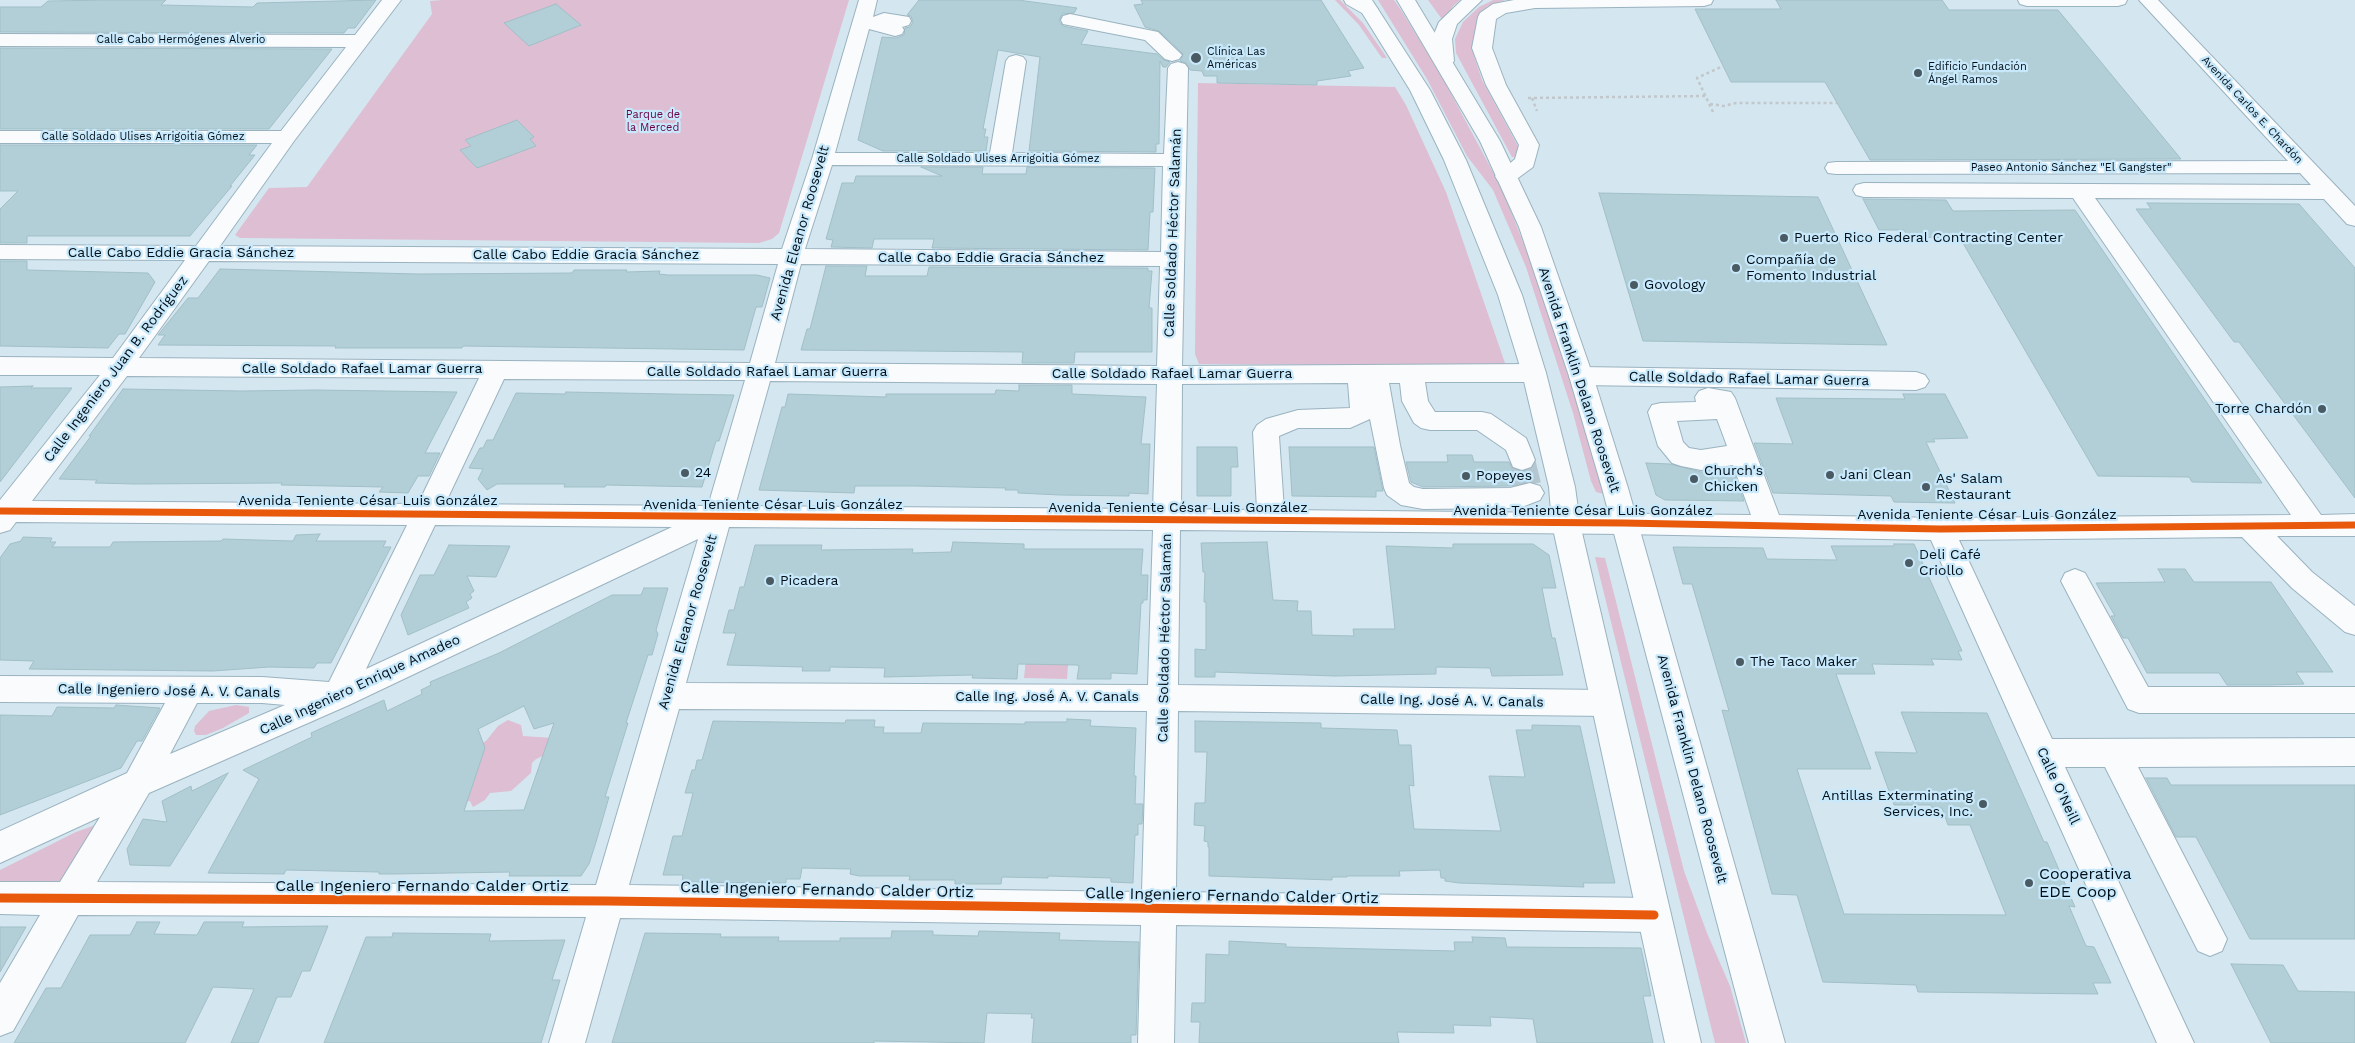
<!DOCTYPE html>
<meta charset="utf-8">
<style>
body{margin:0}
canvas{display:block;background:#d4e6ef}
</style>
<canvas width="2355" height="1043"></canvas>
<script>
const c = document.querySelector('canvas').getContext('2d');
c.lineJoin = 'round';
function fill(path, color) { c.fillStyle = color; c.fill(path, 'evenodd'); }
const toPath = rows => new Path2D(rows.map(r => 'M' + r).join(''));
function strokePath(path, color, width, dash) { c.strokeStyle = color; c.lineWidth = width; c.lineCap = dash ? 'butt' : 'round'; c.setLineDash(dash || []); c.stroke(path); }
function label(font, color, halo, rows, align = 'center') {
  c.font = font + ' "Work Sans",sans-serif'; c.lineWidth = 4.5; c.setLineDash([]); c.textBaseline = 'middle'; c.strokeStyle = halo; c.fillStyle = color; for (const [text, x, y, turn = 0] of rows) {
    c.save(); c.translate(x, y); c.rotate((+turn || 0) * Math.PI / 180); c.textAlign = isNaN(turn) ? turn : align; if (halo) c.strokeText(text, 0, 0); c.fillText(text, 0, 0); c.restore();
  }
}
const green = toPath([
 [442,0,849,0,779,233,772,239,759,243,240,238,235,235,269,188,307,187,432,14,430,1],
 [1335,0,1340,0,1363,23,1387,58,1382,58,1359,25],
 [1378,0,1394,0,1401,10,1442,77,1502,189,1533,267,1567,359,1604,494,1596,492,1591,481,1573,413,1526,267,1493,190,1467,156,1427,79],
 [1428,0,1460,0,1453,6,1444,22],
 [1493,0,1505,0,1488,6,1477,17,1474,40,1474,56,1482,80,1520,150,1519,158,1512,157,1456,53,1455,39,1463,22,1479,7],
 [1198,83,1395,87,1406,105,1446,192,1506,366,1199,364,1195,354],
 [1595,557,1605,558,1684,871,1707,933,1730,986,1746,1043,1715,1043],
 [1031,611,1072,611,1067,679,1024,678],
 [236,705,249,707,249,713,223,728,206,735,196,735,194,731,195,726,209,711],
 [508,720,521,725,523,736,553,738,545,755,536,759,532,763,531,773,511,791,490,793,485,800,473,807,470,801,457,803,457,757,486,741,498,726],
 [101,823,65,880,54,885,0,885,0,870,76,832]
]);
const building = toPath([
 [111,0,166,0,161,5,253,7,257,3,376,0,355,28,348,28,344,33,0,32,0,7,41,7,48,1,111,0],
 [919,0,1018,0,1077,8,1074,13,1062,14,1059,21,1063,26,1088,31,1081,44,1157,54,1164,60,1170,62,1166,67,1163,67,1160,61,1159,144,1156,144,1156,152,1029,151,1040,57,998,50,983,129,986,129,984,137,988,137,986,151,883,151,858,140,882,37,896,38,904,35,905,28,910,27,913,22,911,16,907,15,919,0],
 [1141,0,1321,0,1364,68,1348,71,1351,76,1317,81,1317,85,1217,83,1217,76,1204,76,1202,71,1190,70,1186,63,1180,61,1183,54,1159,31,1145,27,1134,5,1143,4,1141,0],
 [1776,0,1942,0,1949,10,2058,10,2181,159,1870,160,1825,82,1731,82,1695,9,1781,9,1776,0],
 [556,4,581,25,529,46,504,23,556,4],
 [0,48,332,49,269,129,0,129,0,48],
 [517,120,534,137,530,139,536,146,477,168,460,150,471,146,465,140,517,120],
 [0,145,257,145,249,155,255,155,230,186,232,186,190,236,27,236,27,243,0,243,0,209,18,191,0,191,0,145],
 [921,167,983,167,982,174,1026,174,1027,167,1155,168,1153,212,1150,212,1148,250,932,248,934,239,874,239,872,248,831,247,833,240,826,239,842,183,854,183,856,176,942,176,921,167],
 [1599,193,1818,197,1887,345,1643,341,1599,193],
 [1863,199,1946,200,1953,211,2075,210,2262,483,2192,482,2189,477,2098,476,1960,238,1908,237,1904,230,1879,230,1863,199],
 [2147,203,2299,204,2355,268,2355,498,2239,342,2234,342,2136,209,2151,209,2147,203],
 [0,261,27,261,27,270,148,273,155,282,125,334,119,334,108,348,0,346,0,261],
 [826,266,867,266,865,276,927,276,929,267,1148,268,1148,271,1152,271,1149,308,1152,308,1152,352,1075,352,1074,363,1022,363,1023,352,801,350,807,329,810,329,826,266],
 [220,269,418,274,572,273,574,270,627,270,626,272,660,271,659,274,668,275,757,275,770,278,762,307,756,307,744,350,463,346,462,348,335,348,336,346,158,345,165,335,158,335,188,298,198,298,220,269],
 [1019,385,1072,385,1072,394,1146,397,1141,444,1150,444,1148,494,1129,493,1129,496,1060,495,1018,493,1018,490,1005,490,1006,488,915,486,855,486,854,493,759,490,782,407,785,407,788,394,886,397,886,394,995,394,996,390,1019,391,1019,385],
 [33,386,31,388,72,388,0,482,0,387,33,386],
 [123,389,242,391,315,390,457,392,425,453,440,453,429,476,418,476,408,493,379,492,383,487,281,485,282,483,135,484,95,483,97,480,59,479,91,436,89,436,123,389],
 [566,392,672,394,734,395,719,441,716,441,702,487,606,485,605,487,564,487,565,484,497,484,487,490,478,479,483,469,469,468,480,448,483,448,487,440,493,440,516,393,565,394,566,392],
 [1903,394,1945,394,1968,438,1933,439,1935,442,1926,442,1955,503,1894,502,1891,496,1773,493,1754,443,1793,444,1776,398,1905,399,1903,394],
 [1197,447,1237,447,1238,467,1231,467,1231,496,1197,496,1197,447],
 [1289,447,1374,447,1383,491,1376,491,1376,497,1292,496,1289,447],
 [1447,455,1472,455,1474,462,1509,462,1512,469,1521,472,1524,483,1510,486,1423,487,1411,482,1406,462,1448,462,1447,455],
 [1646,463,1670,464,1701,472,1732,467,1744,501,1665,500,1656,495,1646,463],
 [320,534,316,541,386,541,383,547,391,547,331,663,317,663,314,668,269,667,213,671,29,669,34,661,0,660,0,558,10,544,21,541,23,537,52,538,50,542,56,542,52,547,110,547,113,542,221,541,223,539,293,541,296,535,320,534],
 [953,542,1024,544,1024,549,1143,549,1141,575,1148,575,1147,600,1143,600,1143,603,1141,603,1137,674,1111,673,1111,679,1077,679,1079,666,1077,665,1018,664,1017,679,972,678,973,675,884,677,885,668,830,667,830,671,802,671,803,667,727,665,736,633,723,633,729,610,734,610,740,587,744,587,755,545,822,545,821,550,913,549,912,553,951,552,953,542],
 [1267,542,1273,600,1298,601,1297,611,1311,611,1312,635,1354,636,1353,629,1395,629,1386,546,1453,548,1453,544,1533,544,1549,555,1556,588,1542,588,1552,638,1555,638,1563,675,1492,676,1490,668,1436,667,1436,674,1335,676,1215,672,1215,677,1195,677,1195,649,1206,650,1206,602,1204,602,1205,572,1203,572,1201,543,1267,542],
 [1894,544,1914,544,1962,651,1958,651,1962,660,1931,659,1934,665,1872,664,1875,674,1836,674,1871,769,1797,769,1844,914,2006,915,1970,825,1948,825,1942,808,1932,808,1931,805,1894,805,1875,752,1917,753,1901,712,1987,713,2044,842,2047,842,2075,907,2069,906,2086,946,2094,947,2111,983,2093,983,2098,994,1918,992,1916,985,1823,982,1797,895,1772,894,1722,710,1729,711,1692,584,1683,584,1673,547,1763,548,1767,559,1837,560,1831,546,1894,546,1894,544],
 [449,545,510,546,496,577,467,576,474,591,470,594,472,598,466,602,469,608,408,635,401,615,420,575,434,575,449,545],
 [2158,569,2185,569,2194,582,2271,582,2333,672,2296,672,2304,684,2268,685,2227,685,2219,673,2147,673,2128,638,2123,638,2111,616,2115,616,2096,583,2165,582,2158,569],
 [644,588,668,588,656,630,658,634,652,655,648,655,626,723,628,723,605,797,609,797,596,842,589,864,581,876,509,876,510,872,393,874,379,874,379,872,286,870,284,874,208,873,259,779,243,770,312,737,311,733,384,700,387,711,422,694,421,690,431,685,430,682,499,653,612,595,641,595,644,588],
 [524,706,534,729,554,723,524,810,464,811,485,748,478,729,524,706],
 [116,705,160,708,142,741,137,741,121,768,0,815,0,715,52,716,57,707,114,708,116,705],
 [1067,719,1091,720,1090,726,1136,728,1134,776,1136,776,1135,804,1143,804,1142,824,1138,824,1138,835,1135,835,1133,883,1111,882,1111,878,1048,876,1048,878,1002,877,1001,884,955,884,955,880,909,880,910,876,859,876,850,874,851,869,802,868,800,879,786,879,786,883,682,882,683,875,663,875,673,836,682,836,693,793,685,793,692,770,695,770,697,760,702,760,713,721,845,723,846,720,875,720,874,727,884,727,883,733,921,733,923,723,1025,724,1025,722,1067,722,1067,719],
 [1195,721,1321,723,1321,728,1397,730,1399,745,1411,745,1414,786,1409,785,1414,829,1501,831,1489,776,1525,777,1516,730,1532,730,1532,725,1580,726,1615,883,1583,883,1584,887,1459,883,1445,881,1445,878,1441,878,1440,870,1399,871,1400,876,1347,876,1347,877,1332,877,1332,880,1209,876,1209,847,1208,847,1208,842,1204,841,1205,826,1194,825,1195,803,1205,803,1207,752,1195,752,1195,721],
 [228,773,170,866,130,865,127,849,143,819,167,822,162,801,191,786,192,791,228,773],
 [2146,778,2167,778,2171,785,2355,785,2355,939,2250,939,2196,837,2176,837,2146,778],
 [137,922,160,922,154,934,197,935,204,922,244,922,242,927,328,926,310,971,302,971,291,997,277,997,258,1043,231,1043,254,989,213,987,185,1043,14,1043,46,988,61,988,90,935,130,935,137,922],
 [0,927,26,927,0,972,0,927],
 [892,931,933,931,933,935,978,936,979,931,1060,933,1059,940,1139,942,1136,1035,1131,1035,1131,1043,1032,1043,1034,1018,1031,1018,1032,1014,987,1013,984,1043,874,1041,874,1043,612,1043,645,933,721,934,720,937,779,937,778,941,840,941,840,938,891,938,892,931],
 [393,933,491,934,489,941,565,940,552,980,560,980,541,1043,324,1043,366,937,392,937,393,933],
 [1472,937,1505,938,1507,947,1641,948,1651,996,1643,996,1653,1043,1537,1043,1533,1019,1490,1017,1491,1026,1453,1025,1454,1033,1397,1032,1399,1043,1199,1043,1200,1022,1191,1022,1192,1003,1205,1003,1206,954,1229,955,1229,941,1286,944,1286,947,1455,951,1454,942,1473,942,1472,937],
 [2231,964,2283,965,2298,991,2355,992,2355,1043,2271,1043,2231,964]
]);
const minorTunnel = toPath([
 [1522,460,1530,493]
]);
const path = toPath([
 [1528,98,1706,96],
 [1532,98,1537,111],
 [1710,104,1724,106,1736,103,1837,103],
 [1713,112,1697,78,1723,66]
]);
const minor = toPath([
 [382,0,401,0,294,141,220,246,782,249,812,159,859,0,877,0,873,17,884,13,909,17,911,21,909,25,902,27,904,30,902,34,895,36,869,29,835,153,990,153,1006,61,1009,57,1016,55,1023,57,1026,61,1012,153,1164,154,1168,68,1171,64,1178,62,1185,64,1188,68,1182,366,1534,364,1543,367,1546,373,1543,379,1534,382,1425,382,1428,401,1435,412,1482,412,1491,414,1526,438,1535,460,1531,467,1522,470,1513,467,1506,450,1477,430,1430,430,1421,428,1414,423,1402,401,1400,383,1389,383,1400,445,1409,483,1414,487,1423,489,1510,488,1530,483,1540,486,1544,493,1540,500,1522,507,1510,508,1423,509,1401,505,1387,495,1384,488,1370,419,1350,428,1298,428,1279,436,1284,510,1751,515,1733,465,1701,470,1681,466,1672,463,1658,446,1648,412,1652,405,1661,403,1696,402,1695,397,1699,391,1708,388,1731,392,1735,398,1779,515,1940,518,2291,515,2073,198,1864,197,1856,195,1853,190,1856,185,1864,183,2311,185,2300,173,1836,174,1828,173,1825,168,1828,163,1836,162,2288,161,2139,0,2158,0,2355,206,2355,226,2347,224,2324,199,2095,198,2321,515,2355,514,2355,536,2277,536,2312,572,2355,606,2355,635,2345,632,2292,588,2242,537,1959,540,2052,739,2355,738,2355,766,2138,767,2227,939,2222,951,2210,956,2198,951,2105,767,2065,767,2194,1043,2157,1043,1931,540,1623,534,1180,530,1178,685,1606,690,1617,694,1621,703,1617,712,1606,716,1178,711,1176,892,1654,898,1666,903,1671,915,1666,927,1654,932,1176,925,1174,1043,1138,1043,1141,925,620,918,585,1043,549,1043,586,917,78,915,13,1031,0,1036,0,983,40,915,0,914,0,882,60,882,100,817,0,863,0,831,127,773,165,703,0,702,0,676,262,677,329,682,407,525,16,522,10,530,0,533,0,500,100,375,0,375,0,357,113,358,185,260,0,259,0,245,196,246,272,143,0,143,0,131,281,131,346,47,0,46,0,34,355,35,382,0],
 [832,165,1163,166,1161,252,805,249,832,165],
 [209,261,778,264,750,363,139,358,209,261],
 [801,264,1160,266,1157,366,775,363,801,264],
 [127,376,479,378,418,504,32,501,127,376],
 [504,379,745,380,708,506,445,504,504,379],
 [770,381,1157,384,1153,509,735,506,770,381],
 [1348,383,1350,408,1298,410,1266,419,1257,425,1253,432,1257,510,1181,509,1182,384,1348,383],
 [1717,419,1727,446,1701,450,1689,448,1683,442,1677,421,1717,419],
 [435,525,672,527,366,669,435,525],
 [729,527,1153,530,1148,685,686,683,729,527],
 [698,539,596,885,97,882,149,793,349,705,698,539],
 [197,703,262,703,285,705,170,754,197,703],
 [679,709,1147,711,1142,892,629,885,679,709],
 [1514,0,1713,0,1711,4,1704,6,1535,8,1506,13,1496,19,1492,48,1506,85,1539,145,1533,167,1514,181,1506,183,1498,181,1495,176,1515,159,1519,145,1486,85,1472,48,1478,17,1480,13,1493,4,1514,0],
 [2018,0,2127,0,2125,4,2118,6,2027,6,2020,4,2018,0],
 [1070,14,1158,32,1182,55,1179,59,1172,61,1165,59,1145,40,1063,24,1061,20,1063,16,1070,14],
 [1581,367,1916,372,1925,375,1929,381,1925,387,1916,390,1581,385,1572,382,1569,376,1572,370,1581,367],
 [2075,569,2085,573,2148,687,2355,687,2355,713,2139,713,2128,709,2061,581,2065,573,2075,569]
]);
const major = toPath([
 [1354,0,1372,0,1430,90,1466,160,1522,295,1546,373,1575,487,1580,524,1701,1043,1665,1043,1552,524,1549,487,1522,373,1498,295,1444,160,1410,90,1354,0],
 [1397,0,1415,0,1500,141,1541,227,1593,376,1628,488,1785,1043,1749,1043,1602,488,1569,376,1519,227,1480,141,1397,0]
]);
const highway = toPath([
 [1344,0,1367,0,1378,9,1376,13,1369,15,1362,13,1346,4,1344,0],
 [1462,0,1482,0,1457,24,1452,39,1454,61,1451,65,1444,67,1437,65,1434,61,1432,39,1439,22,1462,0]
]);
const cyclewayFar1 = toPath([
 [0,511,1623,523,1940,529,2355,525]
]);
const cycleway = toPath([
 [0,898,607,901,1654,915]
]);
const markers = [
 [1196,58,6,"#4a5a63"],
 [1918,73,5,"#4a5a63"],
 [1784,238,5,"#4a5a63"],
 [1736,268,5,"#4a5a63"],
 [1634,285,5,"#4a5a63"],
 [2322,409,5,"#4a5a63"],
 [685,473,5,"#4a5a63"],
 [1830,475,5,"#4a5a63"],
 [1466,476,5,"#4a5a63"],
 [1694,479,5,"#4a5a63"],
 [1926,487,5,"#4a5a63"],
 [1909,563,5,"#4a5a63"],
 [770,581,5,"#4a5a63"],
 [1740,662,5,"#4a5a63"],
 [1983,804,5,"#4a5a63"],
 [2029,883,5,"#4a5a63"]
];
const farStreetnames = [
 ["Calle Cabo Hermógenes Alverio",181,40],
 ["Avenida Carlos E. Chardón",2252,110,47],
 ["Calle Soldado Ulises Arrigoitia Gómez",143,137],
 ["Calle Soldado Ulises Arrigoitia Gómez",998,159],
 ["Paseo Antonio Sánchez \"El Gangster\"",2071,168]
];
const farPoinames = [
 ["Clínica Las",1207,52],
 ["Américas",1207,65],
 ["Edificio Fundación",1928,67],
 ["Ángel Ramos",1928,80]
];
const farParknames = [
 ["Parque de",653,115],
 ["la Merced",653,128]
];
const streetNames = [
 ["Avenida Eleanor Roosevelt",800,233,-74],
 ["Calle Soldado Héctor Salamán",1173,233,-88],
 ["Calle Cabo Eddie Gracia Sánchez",181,253],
 ["Calle Cabo Eddie Gracia Sánchez",586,255],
 ["Calle Cabo Eddie Gracia Sánchez",991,258],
 ["Calle Ingeniero Juan B. Rodríguez",116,369,-53],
 ["Calle Soldado Rafael Lamar Guerra",362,369],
 ["Calle Soldado Rafael Lamar Guerra",767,372],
 ["Calle Soldado Rafael Lamar Guerra",1172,374],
 ["Calle Soldado Rafael Lamar Guerra",1749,379,1],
 ["Avenida Franklin Delano Roosevelt",1579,380,72],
 ["Avenida Teniente César Luis González",368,501],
 ["Avenida Teniente César Luis González",773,505],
 ["Avenida Teniente César Luis González",1178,508],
 ["Avenida Teniente César Luis González",1583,511],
 ["Avenida Teniente César Luis González",1987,515],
 ["Avenida Eleanor Roosevelt",688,622,-74],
 ["Calle Soldado Héctor Salamán",1165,638,-89],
 ["Calle Ingeniero Enrique Amadeo",360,685,-25],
 ["Calle Ingeniero José A. V. Canals",169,691,1],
 ["Calle Ing. José A. V. Canals",1047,697],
 ["Calle Ing. José A. V. Canals",1452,701,1],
 ["Avenida Franklin Delano Roosevelt",1692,769,75],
 ["Calle O'Neill",2058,786,65]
];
const poiNames = [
 ["Puerto Rico Federal Contracting Center",1794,238],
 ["Compañía de",1746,260],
 ["Fomento Industrial",1746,276],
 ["Govology",1644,285],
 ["Torre Chardón",2312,409,"right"],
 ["Church's",1704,471],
 ["Chicken",1704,487],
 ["24",695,473],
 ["Jani Clean",1840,475],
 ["Popeyes",1476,476],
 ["As' Salam",1936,479],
 ["Restaurant",1936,495],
 ["Deli Café",1919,555],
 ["Criollo",1919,571],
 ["Picadera",780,581],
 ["The Taco Maker",1750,662],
 ["Antillas Exterminating",1973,796,"right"],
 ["Services, Inc.",1973,812,"right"]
];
const nearPoinames = [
 ["Cooperativa",2039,874],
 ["EDE Coop",2039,892]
];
const nearStreetnames = [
 ["Calle Ingeniero Fernando Calder Ortiz",422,886],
 ["Calle Ingeniero Fernando Calder Ortiz",827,890,1],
 ["Calle Ingeniero Fernando Calder Ortiz",1232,896,1]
];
fill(green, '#debed3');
fill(building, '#b2cfd8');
strokePath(building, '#a1bfc7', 1);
strokePath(minorTunnel, '#b4c6cf', 26, [26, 13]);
strokePath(minor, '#9ab3c0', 2);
strokePath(major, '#9ab3c0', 2);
strokePath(highway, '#9ab3c0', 2);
strokePath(path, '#c1c7cb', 2.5, [3, 3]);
fill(minor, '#f9fbfd');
fill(major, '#f9fbfd');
fill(highway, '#f9fbfd');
strokePath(cyclewayFar1, '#e8590c', 7);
strokePath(cycleway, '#e8590c', 9);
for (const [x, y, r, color] of markers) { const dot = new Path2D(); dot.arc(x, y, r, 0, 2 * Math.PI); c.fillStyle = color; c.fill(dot); strokePath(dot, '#c8e9fb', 2); }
label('11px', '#000e17', '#c8e9fb', farStreetnames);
label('11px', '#000e17', '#c8e9fb', farPoinames, 'left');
label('11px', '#6b0041', '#c8e9fb', farParknames);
label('14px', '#000e17', '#c8e9fb', streetNames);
label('14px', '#000e17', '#c8e9fb', poiNames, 'left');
label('16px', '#000e17', '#c8e9fb', nearPoinames, 'left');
label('16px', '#000e17', '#c8e9fb', nearStreetnames);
</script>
